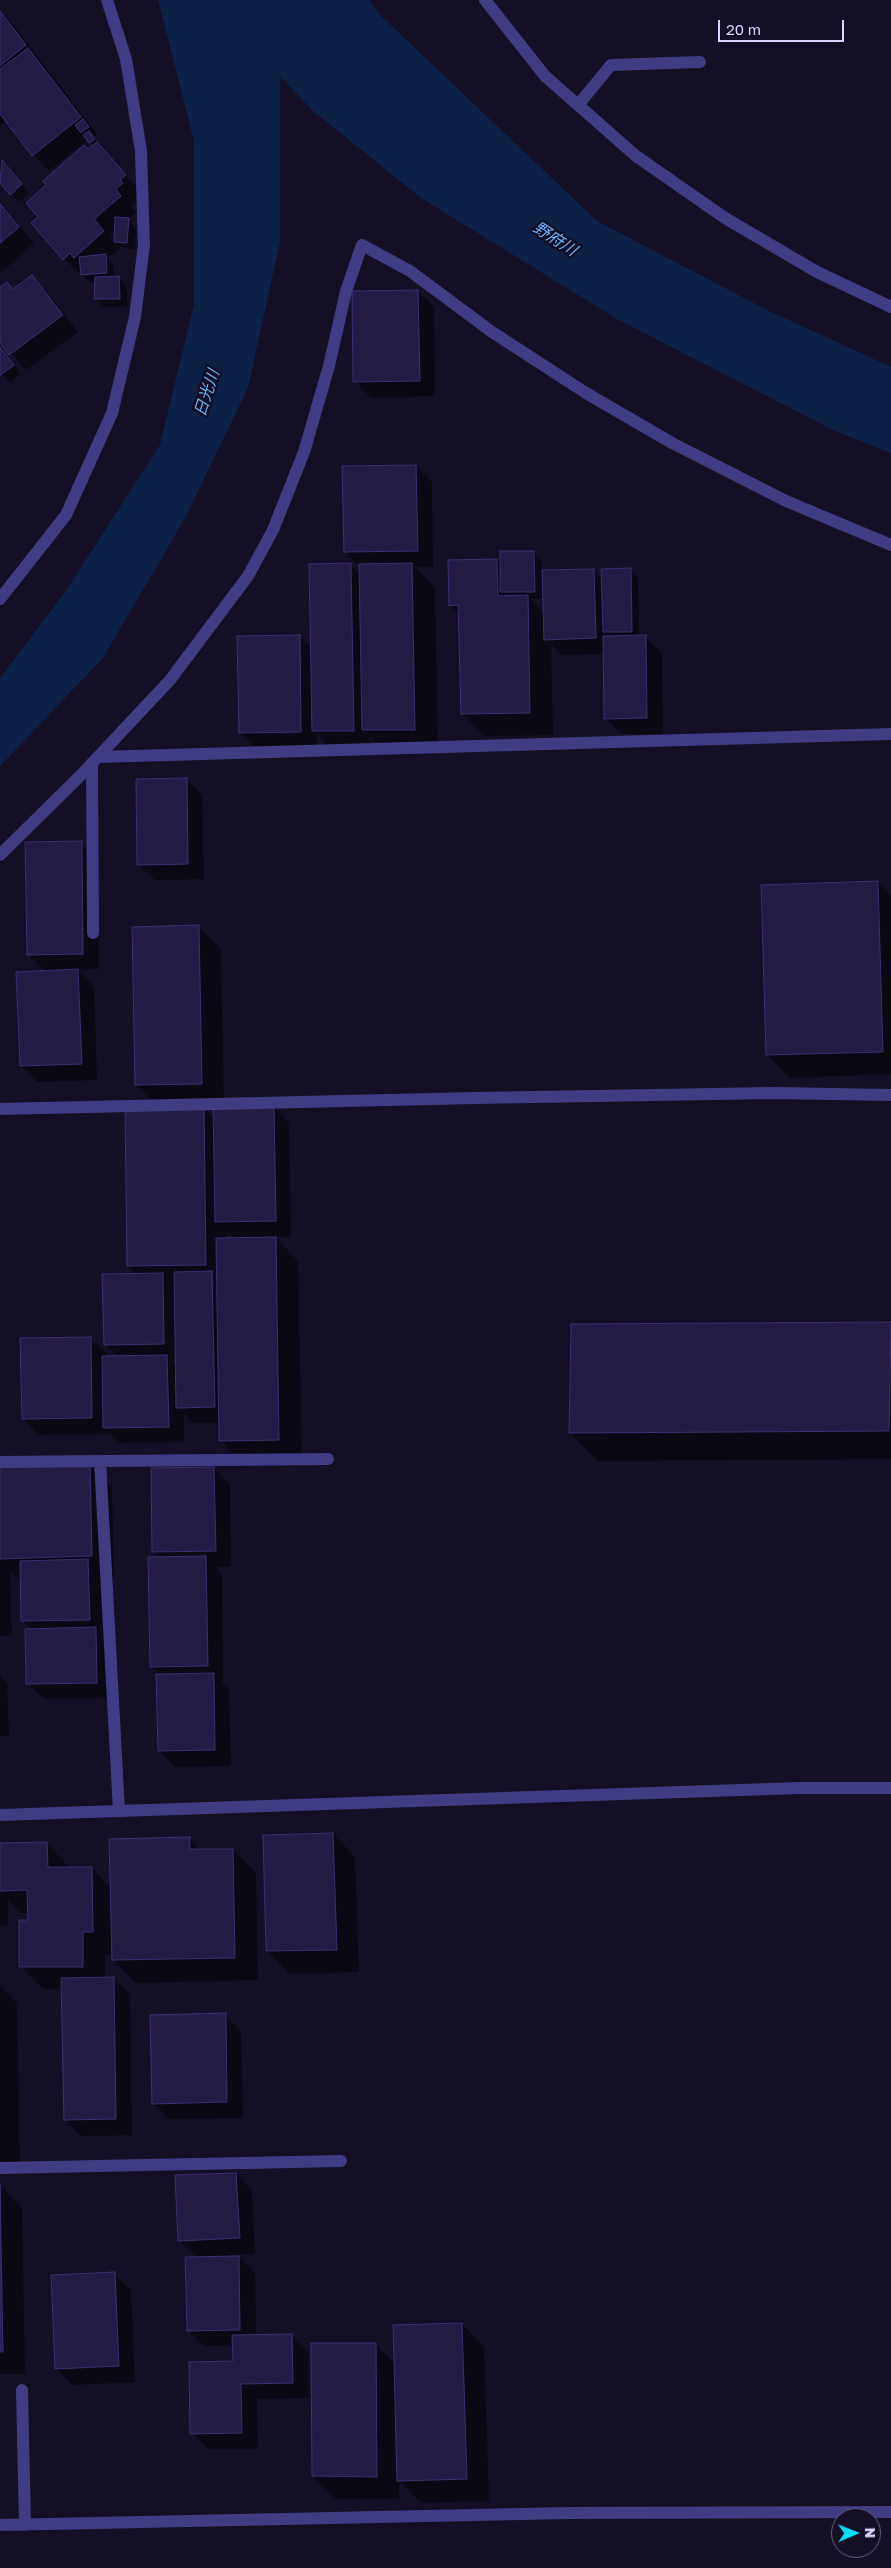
<!DOCTYPE html>
<meta charset="utf-8">
<style>
body{margin:0}
#map{position:relative;width:891px;height:2568px;overflow:hidden;background:#140f25;font-family:"Golos Text",sans-serif}
canvas{display:block}
.north{position:absolute;left:831px;top:2508px;width:50px;height:50px;box-sizing:border-box;background:#140f25;border:1px solid #635e7c;border-radius:50%;rotate:89deg;font-size:14px;font-weight:700;line-height:20px;text-align:center;color:#dad5fe}
.north::after{content:'';display:block;margin:auto;width:18px;height:22px;background:#06dcf8;clip-path:polygon(50% 0,100% 100%,50% 72%,0 100%)}
.scale{position:absolute;left:718px;top:20px;width:126px;height:22px;box-sizing:border-box;border:2px solid #dad5fe;border-top:0;padding-left:6px;font-size:15px;line-height:18px;white-space:nowrap;color:#dad5fe;-webkit-text-stroke:4px #140f25;paint-order:stroke}
</style>
<div id="map">
<canvas width="891" height="2568"></canvas>
<div class="north">N</div>
<div class="scale">20 m</div>
</div>
<script>
const c = document.querySelector('canvas').getContext('2d');
c.lineJoin = 'round';
function fill(path, color) { c.fillStyle = color; c.fill(path, 'evenodd'); }
const toPath = rows => new Path2D(rows.map(r => 'M' + r).join(''));
function strokePath(path, color, width, dash) { c.strokeStyle = color; c.lineWidth = width; c.lineCap = dash ? 'butt' : 'round'; c.setLineDash(dash || []); c.stroke(path); }
function label(font, color, halo, rows, align = 'center') {
  c.font = font + ' "Golos Text","Noto Sans JP",sans-serif'; c.lineWidth = 5; c.setLineDash([]); c.textBaseline = 'middle'; c.strokeStyle = halo; c.fillStyle = color; for (const [text, x, y, turn = 0] of rows) {
    c.save(); c.translate(x, y); c.rotate((+turn || 0) * Math.PI / 180); c.textAlign = isNaN(turn) ? turn : align; if (halo) c.strokeText(text, 0, 0); c.fillText(text, 0, 0); c.restore();
  }
}
const water = toPath([
 [158,0,369,0,378,13,597,221,767,310,891,367,891,453,833,430,617,319,421,198,312,110,280,76,280,242,248,388,185,518,103,658,0,766,0,678,67,589,160,445,194,304,194,141]
]);
const shadow = toPath([
 [0,11,11,22,97,134,94,137,102,148,141,192,135,197,138,200,131,206,136,212,128,220,136,228,135,250,121,247,108,258,113,264,115,278,119,278,127,286,127,307,104,307,96,299,96,282,90,283,64,259,48,186,84,146,82,145,49,171,33,155,7,121,0,125],
 [88,140,94,146,88,151,82,145],
 [116,230,115,242,110,236],
 [2,162,29,193,19,202,0,181],
 [0,204,34,243,2,272,0,270],
 [32,277,48,293,78,332,26,370,0,341,0,289,14,290],
 [418,291,434,307,435,396,371,398,355,381],
 [0,346,21,374,10,383,0,372],
 [416,466,432,482,433,567,415,567,435,587,438,752,386,753,369,736,369,746,329,747,317,734,317,748,257,749,240,733,299,636,312,649,350,564,361,575,361,568,345,552],
 [533,552,542,560,542,571,594,570,603,579,630,569,638,577,639,637,645,637,662,653,663,734,621,734,605,718,604,654,561,655,551,644,553,735,485,736,462,713,459,614,450,605,497,560,501,565],
 [531,599,544,599,544,613],
 [186,779,202,795,204,879,155,880,138,864],
 [81,843,97,859,99,969,77,970,94,987,97,1080,37,1082,21,1066,46,972,28,954],
 [878,883,891,896,891,1074,790,1078,767,1055],
 [199,927,221,949,224,1108,273,1107,289,1123,291,1237,275,1237,298,1261,302,1462,243,1463,221,1440,220,1423,193,1423,184,1414,184,1442,120,1443,108,1431,108,1434,39,1435,23,1419,90,1338,107,1354,107,1357,118,1357,105,1344,137,1275,128,1266,159,1108,136,1085],
 [203,1107,215,1107,215,1119],
 [227,1232,234,1239,227,1239],
 [170,1359,176,1359,177,1366],
 [891,1323,891,1459,598,1461,570,1433,572,1325],
 [89,1464,112,1487,114,1579,104,1579,105,1635,102,1635,112,1645,113,1698,44,1699,28,1683,32,1630,22,1620,22,1581,10,1571,12,1636,0,1636,0,1466],
 [214,1468,230,1484,231,1566,215,1567,222,1574,223,1682,221,1682,229,1690,231,1766,175,1767,159,1751,160,1675,151,1667,160,1558,153,1551],
 [0,1676,7,1683,9,1736,0,1736],
 [333,1834,355,1857,359,1972,290,1974,267,1951],
 [189,1839,201,1851,233,1850,256,1873,258,1980,136,1983,113,1960,113,1954,105,1955,105,1978,113,1978,130,1994,132,2135,81,2136,65,2120,63,1989,43,1989,20,1966,29,1913,20,1913,8,1900,8,1925,0,1926,0,1844,47,1844,70,1868,91,1868,111,1888],
 [0,1986,17,2003,20,2169,0,2170],
 [225,2015,241,2031,243,2118,169,2119,153,2103],
 [236,2174,252,2190,255,2254,228,2255,228,2257,239,2257,255,2273,256,2336,292,2335,308,2351,309,2398,257,2399,258,2449,208,2449,192,2433,234,2362,234,2346,204,2346,188,2330,197,2258,179,2240],
 [0,2185,22,2208,25,2374,0,2374],
 [114,2274,131,2290,135,2382,72,2385,56,2369],
 [462,2324,484,2347,489,2501,421,2503,399,2481,399,2499,336,2499,313,2476,375,2344,395,2364]
]);
const building = toPath([
 [0,11,26,45,0,66,0,11],
 [28,48,81,117,32,156,0,114,0,69,28,48],
 [83,119,89,127,81,133,75,125,83,119],
 [89,131,95,139,89,143,83,135,89,131],
 [97,142,126,175,120,180,123,183,116,189,121,196,94,219,104,231,74,258,70,253,63,260,31,223,38,217,26,203,46,185,43,181,84,145,88,149,97,142],
 [2,160,22,184,10,195,0,183,2,160],
 [0,204,19,227,0,243,0,204],
 [115,217,129,218,127,243,114,242,115,217],
 [106,254,107,273,81,275,79,257,106,254],
 [32,275,63,315,9,355,0,343,0,287,7,282,13,289,32,275],
 [119,276,120,299,94,299,95,277,119,276],
 [418,290,420,381,353,382,352,291,418,290],
 [0,347,14,365,1,375,0,375,0,347],
 [416,465,418,551,344,552,342,466,416,465],
 [500,551,534,551,535,592,500,592,500,551],
 [497,559,498,596,528,595,530,713,461,714,458,605,449,606,448,560,497,559],
 [351,563,354,731,312,731,309,564,351,563],
 [412,563,415,730,362,730,359,564,412,563],
 [631,568,632,632,603,632,601,569,631,568],
 [594,569,596,638,544,640,542,570,594,569],
 [300,635,301,732,239,733,237,636,300,635],
 [646,635,647,718,604,719,603,636,646,635],
 [187,778,188,864,137,865,136,779,187,778],
 [82,841,83,954,27,955,25,842,82,841],
 [878,881,883,1052,766,1055,761,885,878,881],
 [199,925,202,1084,135,1085,132,927,199,925],
 [78,969,82,1064,20,1066,16,972,78,969],
 [204,1106,206,1265,127,1266,125,1107,204,1106],
 [274,1106,276,1221,215,1222,213,1107,274,1106],
 [276,1237,279,1440,219,1441,216,1238,276,1237],
 [212,1271,215,1407,176,1408,174,1272,212,1271],
 [163,1273,164,1344,104,1345,102,1274,163,1273],
 [891,1322,889,1431,569,1433,571,1324,891,1322],
 [91,1337,92,1418,22,1419,20,1338,91,1337],
 [167,1355,169,1427,103,1428,102,1356,167,1355],
 [90,1463,92,1556,0,1559,0,1465,90,1463],
 [214,1467,216,1551,152,1552,151,1468,214,1467],
 [206,1556,208,1666,150,1667,148,1557,206,1556],
 [88,1559,90,1620,21,1621,20,1561,88,1559],
 [96,1627,97,1683,26,1684,25,1629,96,1627],
 [214,1673,215,1750,158,1751,156,1674,214,1673],
 [333,1833,337,1950,266,1951,263,1835,333,1833],
 [190,1837,190,1849,233,1849,235,1958,112,1960,109,1839,190,1837],
 [47,1842,48,1867,92,1867,93,1932,83,1932,83,1967,19,1967,19,1920,28,1920,27,1890,0,1891,0,1843,47,1842],
 [114,1977,116,2119,64,2120,61,1978,114,1977],
 [226,2013,227,2102,152,2104,150,2015,226,2013],
 [236,2173,240,2238,178,2241,175,2175,236,2173],
 [0,2184,3,2352,0,2352,0,2184],
 [239,2256,240,2330,187,2331,185,2257,239,2256],
 [115,2272,119,2366,55,2369,51,2275,115,2272],
 [462,2323,467,2479,397,2481,393,2325,462,2323],
 [292,2334,293,2383,241,2384,242,2433,190,2434,189,2362,233,2361,232,2335,292,2334],
 [311,2343,376,2343,377,2477,312,2476,311,2343]
]);
const minor = toPath([
 [485,0,545,76,636,156,725,218,817,272,891,307],
 [578,105,611,65,700,62],
 [0,599,66,515,112,413,135,317,144,245,141,151,126,59,107,0],
 [98,757,891,734],
 [92,763,93,933],
 [0,855,82,774,170,680,248,576,273,530,304,452,329,366,346,291,362,245,410,271,492,332,586,393,672,443,786,501,891,545],
 [0,1109,474,1098,774,1093,891,1095],
 [100,1461,119,1811],
 [0,1462,328,1459],
 [0,2168,341,2161],
 [22,2390,25,2525],
 [0,2525,568,2513,891,2512]
]);
const tertiary = toPath([
 [0,1815,800,1788,891,1788]
]);
const waterNames = [
 ["野府川",555,239,33],
 ["日光川",207,393,-72]
];
fill(water, '#0d2146');
fill(shadow, '#0007');
fill(building, '#251c46');
strokePath(building, '#3d2f71', 1);
strokePath(minor, '#403c83', 12);
strokePath(tertiary, '#403c83', 12);
label('italic 16px', '#66b3fb', '#140f25', waterNames);
</script>
